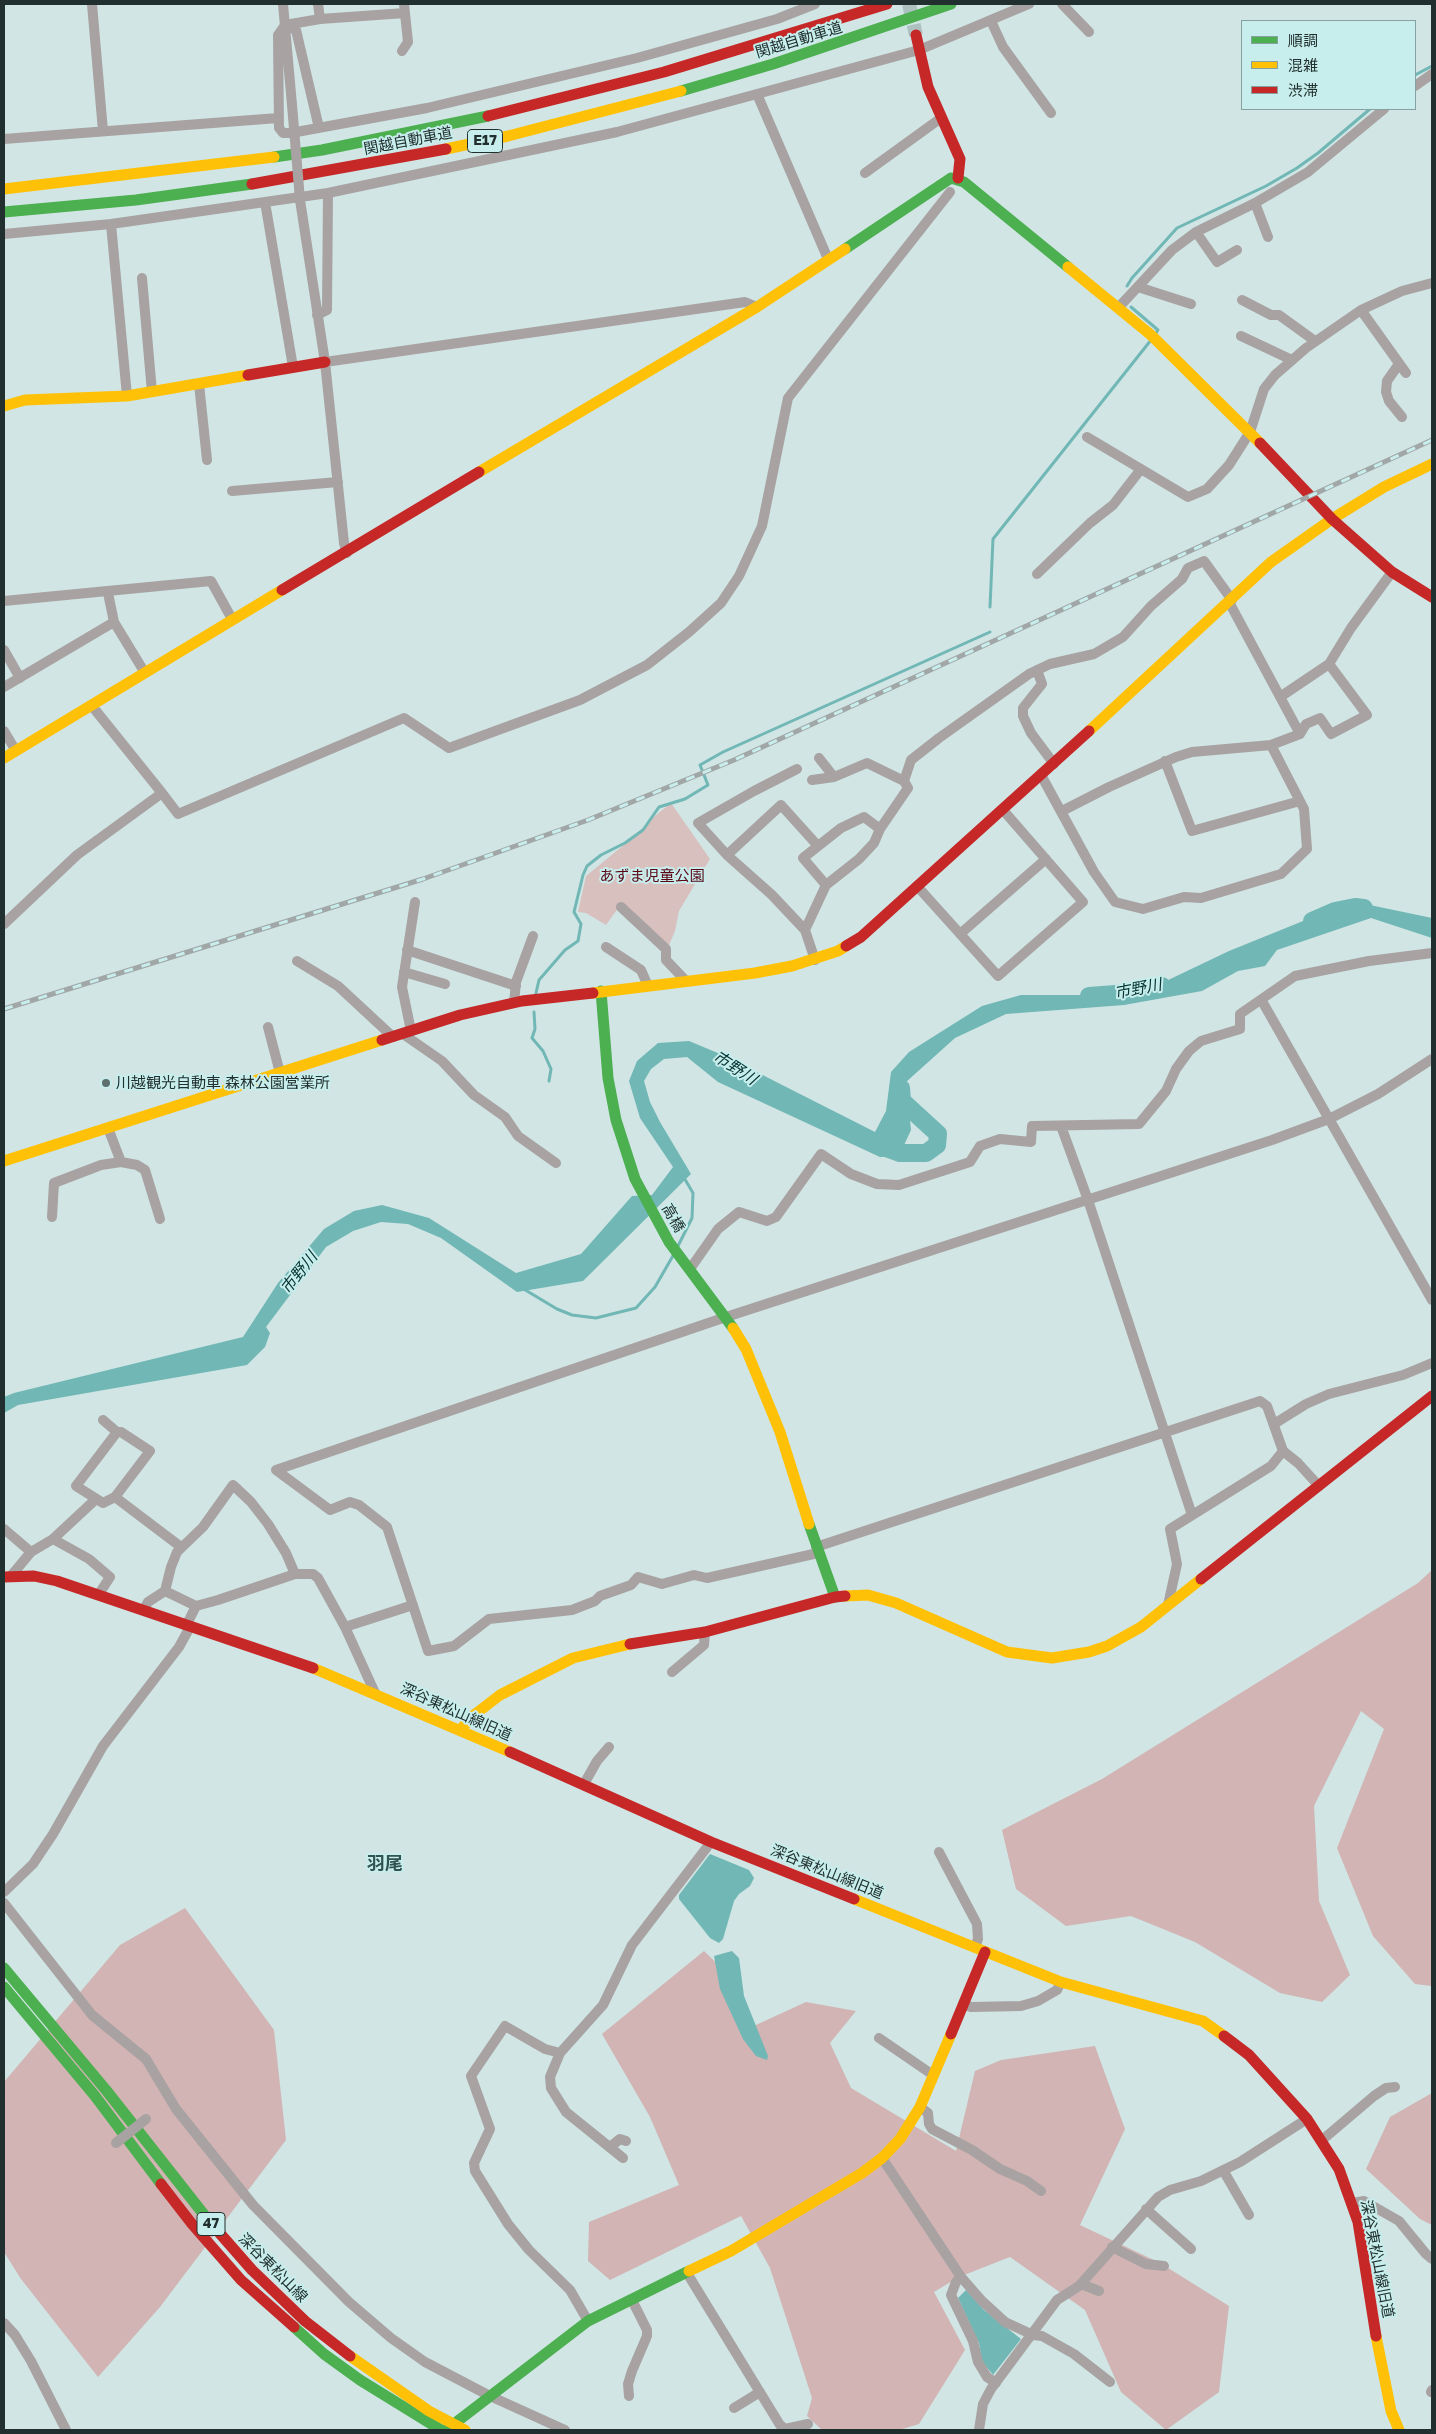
<!DOCTYPE html>
<meta charset="utf-8">
<style>
body{margin:0}
#map{position:relative;width:1436px;height:2434px;overflow:hidden;background:#d0e5e4;font-family:"Golos Text","Noto Sans JP",sans-serif}
canvas{display:block}
.frame{position:absolute;inset:0;border:5px solid #21302f;pointer-events:none}
.legend{position:absolute;left:1241px;top:20px;width:175px;height:90px;box-sizing:border-box;background:#c7eeec;border:1px solid #85a2a0;margin:0;padding:6px 9px;list-style:none;font-size:15px;color:#21302f}
.legend li{display:flex;align-items:center;gap:10px;height:25px}
.legend b{width:25px;border:1px solid #85a2a0}
</style>
<div id="map">
<canvas width="1436" height="2434"></canvas>
<div class="frame"></div>
<ul class="legend">
<li><b style="height:6px;background:#4caf50"></b>順調</li>
<li><b style="height:6px;background:#ffc107"></b>混雑</li>
<li><b style="height:6px;background:#c62828"></b>渋滞</li>
</ul>
</div>
<script>
const c = document.querySelector('canvas').getContext('2d');
c.lineJoin = 'round';
function fill(path, color) { c.fillStyle = color; c.fill(path, 'evenodd'); }
const toPath = rows => new Path2D(rows.map(r => 'M' + r).join(''));
function strokePath(path, color, width, dash) { c.strokeStyle = color; c.lineWidth = width; c.lineCap = dash ? 'butt' : 'round'; c.setLineDash(dash || []); c.stroke(path); }
function label(font, color, halo, rows, align = 'center') {
  c.font = font + ' "Golos Text","Noto Sans JP",sans-serif'; c.lineWidth = 4; c.setLineDash([]); c.textBaseline = 'middle'; c.strokeStyle = halo; c.fillStyle = color; for (const [text, x, y, turn = 0] of rows) {
    c.save(); c.translate(x, y); c.rotate((+turn || 0) * Math.PI / 180); c.textAlign = isNaN(turn) ? turn : align; if (halo) c.strokeText(text, 0, 0); c.fillText(text, 0, 0); c.restore();
  }
}
const green = toPath([
 [671,803,710,859,679,911,675,931,669,945,621,904,606,925,586,913,578,912,586,876,636,835,650,820]
]);
const forest = toPath([
 [1432,1570,1432,1986,1415,1984,1373,1936,1337,1848,1384,1729,1361,1711,1314,1806,1319,1901,1350,1975,1322,2002,1280,1993,1195,1942,1131,1916,1066,1926,1016,1889,1002,1830,1102,1779,1418,1583],
 [185,1908,274,2030,286,2140,160,2307,98,2377,21,2279,4,2252,4,2082,120,1945],
 [704,1951,729,1975,745,2030,806,2002,856,2011,830,2043,851,2088,956,2151,975,2071,1001,2060,1095,2046,1125,2129,1080,2225,1160,2263,1229,2306,1219,2392,1166,2430,1121,2392,1085,2310,1010,2257,959,2277,934,2292,965,2350,919,2424,899,2430,822,2430,807,2416,812,2398,770,2268,741,2216,610,2280,588,2261,589,2222,679,2185,650,2117,602,2034],
 [1432,2093,1432,2225,1420,2219,1366,2169,1390,2117]
]);
const water = toPath([
 [1365,904,1432,918,1432,938,1371,918,1277,950,1265,966,1238,971,1202,991,1124,1005,1006,1014,955,1038,906,1082,911,1130,899,1156,880,1157,718,1082,687,1057,664,1059,651,1069,644,1081,650,1102,660,1122,691,1174,583,1281,517,1292,441,1238,408,1224,381,1222,353,1231,326,1247,266,1327,270,1333,265,1347,247,1365,18,1405,4,1413,4,1397,14,1393,243,1337,278,1283,324,1229,354,1211,382,1205,429,1218,516,1273,581,1254,632,1196,652,1195,673,1167,640,1118,629,1081,637,1061,658,1043,689,1041,725,1056,875,1132,886,1111,891,1072,909,1052,982,1006,1021,995,1126,995,1164,982,1229,951,1313,917],
 [710,1854,749,1870,754,1878,750,1886,739,1894,734,1901,723,1939,719,1943,710,1938,679,1899,679,1895],
 [732,1951,739,1958,744,1996,768,2056,767,2060,756,2056,743,2039,720,1989,714,1956],
 [966,2290,984,2310,1021,2339,993,2375,982,2361,979,2343,958,2298]
]);
const stream = toPath([
 [1415,75,1432,66],
 [1127,286,1132,278,1177,228,1266,186,1297,168,1318,153,1370,109],
 [1131,307,1158,330,1156,333],
 [990,607,993,539,1151,340],
 [536,993,539,980,565,950,578,941,581,924,574,912,583,875,587,866,601,855,625,843,643,830,659,807,685,799,708,785,700,765,723,752,990,632],
 [534,1012,535,1029,532,1038,543,1051,551,1069,549,1081],
 [678,1246,692,1218,693,1193,683,1176],
 [522,1288,557,1309,572,1315,596,1318,636,1308,655,1287,674,1254]
]);
const river = toPath([
 [1312,921,1335,911,1355,907,1364,908],
 [1089,996,1116,994,1162,986],
 [878,1145,900,1153,926,1153,937,1145,938,1134,902,1101,901,1088]
]);
const secondaryTunnel = toPath([
 [909,4,916,35]
]);
const street = toPath([
 [92,4,103,131],
 [283,4,292,105],
 [318,4,320,19],
 [1062,4,1089,32],
 [405,13,320,19,285,25,278,35,279,128,283,133,291,133,427,108,637,58,777,19,815,4],
 [991,21,1003,47,1051,113],
 [285,25,296,30,319,128],
 [402,51,408,42,404,4],
 [1415,86,1432,74],
 [757,94,828,259],
 [4,139,278,118],
 [865,173,941,118],
 [300,200,325,362,344,543,347,553],
 [265,202,293,367],
 [1255,203,1268,237],
 [111,224,127,396],
 [1196,232,1217,262,1237,250],
 [4,234,111,224,328,193],
 [142,278,152,392],
 [1138,287,1191,304],
 [1242,300,1271,315,1279,315,1315,341],
 [1118,308,1172,250,1196,232,1255,203,1308,172,1384,109],
 [1361,310,1406,373],
 [317,315,327,310,328,193,617,132,919,50,1029,4],
 [1241,336,1292,360],
 [325,362,745,302,757,307],
 [1399,364,1387,381,1386,392,1389,401,1402,417],
 [199,384,207,460],
 [1087,437,1188,497,1207,489,1229,465,1250,432,1264,389,1275,375,1306,348,1361,310,1402,291,1432,283],
 [232,491,338,482],
 [1037,574,1090,523,1113,505,1141,469],
 [108,593,114,622,145,673],
 [4,601,211,581,232,619],
 [1229,602,1300,734],
 [4,650,20,678],
 [1037,670,1042,684,1023,708,1023,716,1031,733,1054,764],
 [4,687,114,622],
 [1280,697,1329,664,1351,628,1392,572],
 [4,731,16,751],
 [819,758,834,777,867,763,904,781],
 [1165,761,1192,831,1300,801],
 [797,769,754,791,698,823,727,855,772,895,805,930],
 [1041,775,1094,872,1115,902,1143,909,1184,897,1201,898,1281,874,1307,849,1304,809,1271,745],
 [812,780,834,777],
 [162,793,178,814,404,718,449,748,580,700,647,665,689,632,721,603,739,576,762,526,788,398,950,192],
 [1062,811,1109,787,1176,757,1192,752,1271,745,1300,734,1306,724,1320,718,1331,734,1367,715,1329,664],
 [727,855,781,805,818,846],
 [826,885,803,858,841,828,864,817,880,829],
 [917,886,998,976,1083,902,1003,810],
 [621,907,666,949,666,960,686,981],
 [4,924,77,855,162,793,92,706],
 [960,934,1046,859],
 [606,947,641,970,648,986],
 [407,950,516,986],
 [815,960,805,930,826,885,859,859,874,843,880,829,908,788,904,781,911,760,939,738,1029,674,1050,664,1094,654,1123,637,1151,606,1182,579,1188,568,1204,561,1232,600],
 [297,961,338,986,393,1037],
 [404,972,445,984],
 [1262,1001,1432,1300],
 [514,1003,516,982,533,936],
 [268,1027,280,1073],
 [411,1031,402,987,415,902],
 [403,1034,442,1061,474,1095,505,1117,518,1136,556,1163],
 [1061,1126,1088,1200,1192,1515],
 [108,1128,121,1162,137,1165,145,1170,160,1219],
 [52,1217,54,1183,101,1165,121,1162],
 [690,1269,718,1229,739,1212,767,1221,776,1217,821,1154,851,1174,877,1184,899,1185,970,1162,980,1146,1000,1139,1031,1142,1032,1126,1139,1124,1166,1091,1176,1069,1189,1051,1201,1041,1240,1029,1240,1014,1295,976,1369,961,1432,953],
 [103,1420,117,1432],
 [1274,1424,1306,1404,1329,1394,1403,1375,1432,1363],
 [117,1432,121,1432,150,1451,115,1497,103,1503,76,1486,117,1432],
 [115,1497,181,1547],
 [4,1529,31,1552,53,1539,89,1559,110,1577,99,1594],
 [53,1539,96,1499],
 [816,1547,1260,1401,1267,1406,1283,1451,1298,1463,1319,1486],
 [818,1553,707,1578,694,1575,662,1584,638,1577,631,1585,600,1596,595,1601,572,1610,489,1619,454,1646,428,1651,387,1527,359,1505,350,1502,330,1510,276,1470,726,1317,1272,1140,1329,1119,1378,1094,1432,1059],
 [11,1576,31,1552],
 [165,1591,171,1567,177,1552,203,1527,233,1485,251,1502,268,1524,286,1553,295,1574],
 [1168,1605,1177,1564,1170,1529,1271,1466,1283,1451],
 [144,1609,148,1602,165,1591,196,1606,218,1600,295,1574,313,1574,318,1578,345,1627,375,1693],
 [186,1626,196,1606],
 [345,1627,413,1605],
 [672,1672,704,1645,705,1632],
 [584,1784,597,1761,609,1747],
 [939,1852,977,1924,978,1939,975,1947],
 [4,1892,33,1864,53,1834,103,1746,179,1647,190,1627],
 [4,1903,92,2015,146,2059,176,2109,253,2205,349,2302,391,2338,425,2362,490,2396,565,2430],
 [963,2004,971,2007,1021,2006,1038,2001,1057,1990,1061,1982],
 [879,2038,933,2075],
 [560,2053,545,2049,505,2026,471,2076,490,2129,474,2163,475,2171,508,2224,529,2250,570,2290,588,2321],
 [920,2107,928,2113,929,2124,932,2129,972,2150,1000,2169,1027,2181,1041,2191],
 [1321,2141,1374,2096,1386,2088,1395,2087],
 [610,2147,620,2139,626,2141],
 [623,2158,566,2112,551,2088,550,2077,560,2053,603,2005,632,1945,711,1842],
 [882,2158,961,2277,982,2301,1005,2322,1033,2335,1042,2336,1074,2354,1110,2382],
 [1223,2170,1249,2215],
 [1353,2203,1364,2201,1399,2221,1426,2254,1432,2259],
 [1146,2209,1191,2249],
 [1112,2247,1146,2264,1164,2266],
 [687,2273,780,2425,785,2429,808,2424],
 [961,2277,956,2282,951,2295,973,2341,978,2362,987,2377,996,2383],
 [1081,2284,1099,2291],
 [4,2323,15,2335,31,2361,66,2430],
 [1431,2392,1432,2390],
 [629,2396,628,2384,632,2371,647,2336,647,2330,632,2300],
 [734,2408,760,2392],
 [979,2430,983,2404,991,2389,1057,2300,1079,2286,1158,2197,1170,2190,1201,2181,1240,2162,1307,2119]
]);
const fast = toPath([
 [681,91,773,64,951,4],
 [274,157,322,150,488,116],
 [4,212,136,200,252,184],
 [845,249,951,178,964,182,1068,267],
 [601,991,608,1078,616,1120,635,1179,669,1242,733,1328],
 [809,1524,835,1597],
 [4,1968,106,2090,209,2221],
 [4,1987,95,2096,161,2184],
 [294,2327,324,2354,360,2380,441,2430],
 [446,2430,588,2321,689,2271]
]);
const slow = toPath([
 [446,149,508,136,681,91],
 [4,189,274,157],
 [1068,267,1151,335,1260,443],
 [4,406,25,400,127,396,248,375],
 [479,472,757,307,845,249],
 [1089,731,1271,562,1332,519,1384,487,1432,464],
 [4,758,282,590],
 [593,993,755,973,792,966,838,951,846,946],
 [4,1161,382,1040],
 [733,1328,746,1349,780,1432,809,1524],
 [845,1596,868,1595,896,1603,1007,1652,1052,1658,1089,1652,1107,1646,1141,1627,1201,1579],
 [313,1668,510,1752],
 [460,1730,474,1715,500,1695,573,1658,630,1644],
 [854,1899,1061,1982,1203,2021,1224,2036],
 [689,2271,731,2251,862,2173,882,2158,900,2139,920,2107,951,2034],
 [1376,2336,1391,2411,1399,2430],
 [350,2356,429,2411,465,2430]
]);
const jam = toPath([
 [916,35,928,87,960,159,958,178],
 [488,116,664,72,887,4],
 [252,184,446,149],
 [248,375,325,362],
 [1260,443,1332,519,1392,572,1432,597],
 [282,590,479,472],
 [846,946,861,937,1089,731],
 [382,1040,460,1015,522,1001,593,993],
 [4,1577,34,1576,57,1581,313,1668],
 [1201,1579,1432,1396],
 [630,1644,705,1632,835,1597,845,1596],
 [510,1752,711,1842,854,1899],
 [951,2034,985,1952],
 [1224,2036,1249,2055,1307,2119,1339,2169,1358,2222,1376,2336],
 [161,2184,192,2224,241,2280,294,2327],
 [209,2221,252,2270,305,2321,350,2356]
]);
const rail = toPath([
 [4,1009,423,879,588,820,734,760,1432,440]
]);
const streetBridge = toPath([
 [292,105,300,200],
 [116,2143,146,2119]
]);
const markers = [
 [106,1083,5,"#5e6f6e"]
];
const shields = [
 [485,141,35],
 [211,2224,28]
];
const shieldNames = [
 ["E17",485,141],
 ["47",211,2224]
];
const streetNames = [
 ["関越自動車道",799,40,-17],
 ["関越自動車道",408,141,-11],
 ["高橋",673,1218,60],
 ["深谷東松山線旧道",456,1712,24],
 ["深谷東松山線旧道",827,1872,22],
 ["深谷東松山線旧道",1377,2259,79],
 ["深谷東松山線",273,2268,45]
];
const parkNames = [
 ["あずま児童公園",652,876]
];
const poiNames = [
 ["川越観光自動車 森林公園営業所",116,1083]
];
const waterNames = [
 ["市野川",1138,989,-11],
 ["市野川",735,1068,33],
 ["市野川",299,1273,-52]
];
const quarterNames = [
 ["羽尾",385,1864]
];
fill(green, '#d8c0bf');
fill(forest, '#d1b4b3');
fill(water, '#70b7b5');
strokePath(stream, '#70b7b5', 3);
strokePath(river, '#70b7b5', 18);
strokePath(secondaryTunnel, '#adc1c0', 14, [14, 7]);
strokePath(street, '#a8a2a2', 10);
strokePath(fast, '#4caf50', 11);
strokePath(slow, '#ffc107', 11);
strokePath(jam, '#c62828', 11);
strokePath(rail, '#a1a6a6', 5);
strokePath(rail, '#c7eeec', 3, [9]);
strokePath(streetBridge, '#a8a2a2', 10);
for (const [x, y, r, color] of markers) { const dot = new Path2D(); dot.arc(x, y, r, 0, 2 * Math.PI); c.fillStyle = color; c.fill(dot); strokePath(dot, '#c7eeec', 2); }
for (const [x, y, w] of shields) { const box = new Path2D(); box.roundRect(x - w / 2, y - 11.5, w, 23, 4); c.fillStyle = '#c7eeec'; c.fill(box); strokePath(box, '#21302f', 1); }
label('bold 14px', '#21302f', null, shieldNames);
label('15px', '#21302f', '#c7eeec', streetNames);
label('15px', '#5b0414', '#c7eeec', parkNames);
label('15px', '#21302f', '#c7eeec', poiNames, 'left');
label('italic 16px', '#043332', '#c7eeec', waterNames);
label('bold 18px', '#315352', '#c7eeec', quarterNames);
</script>
